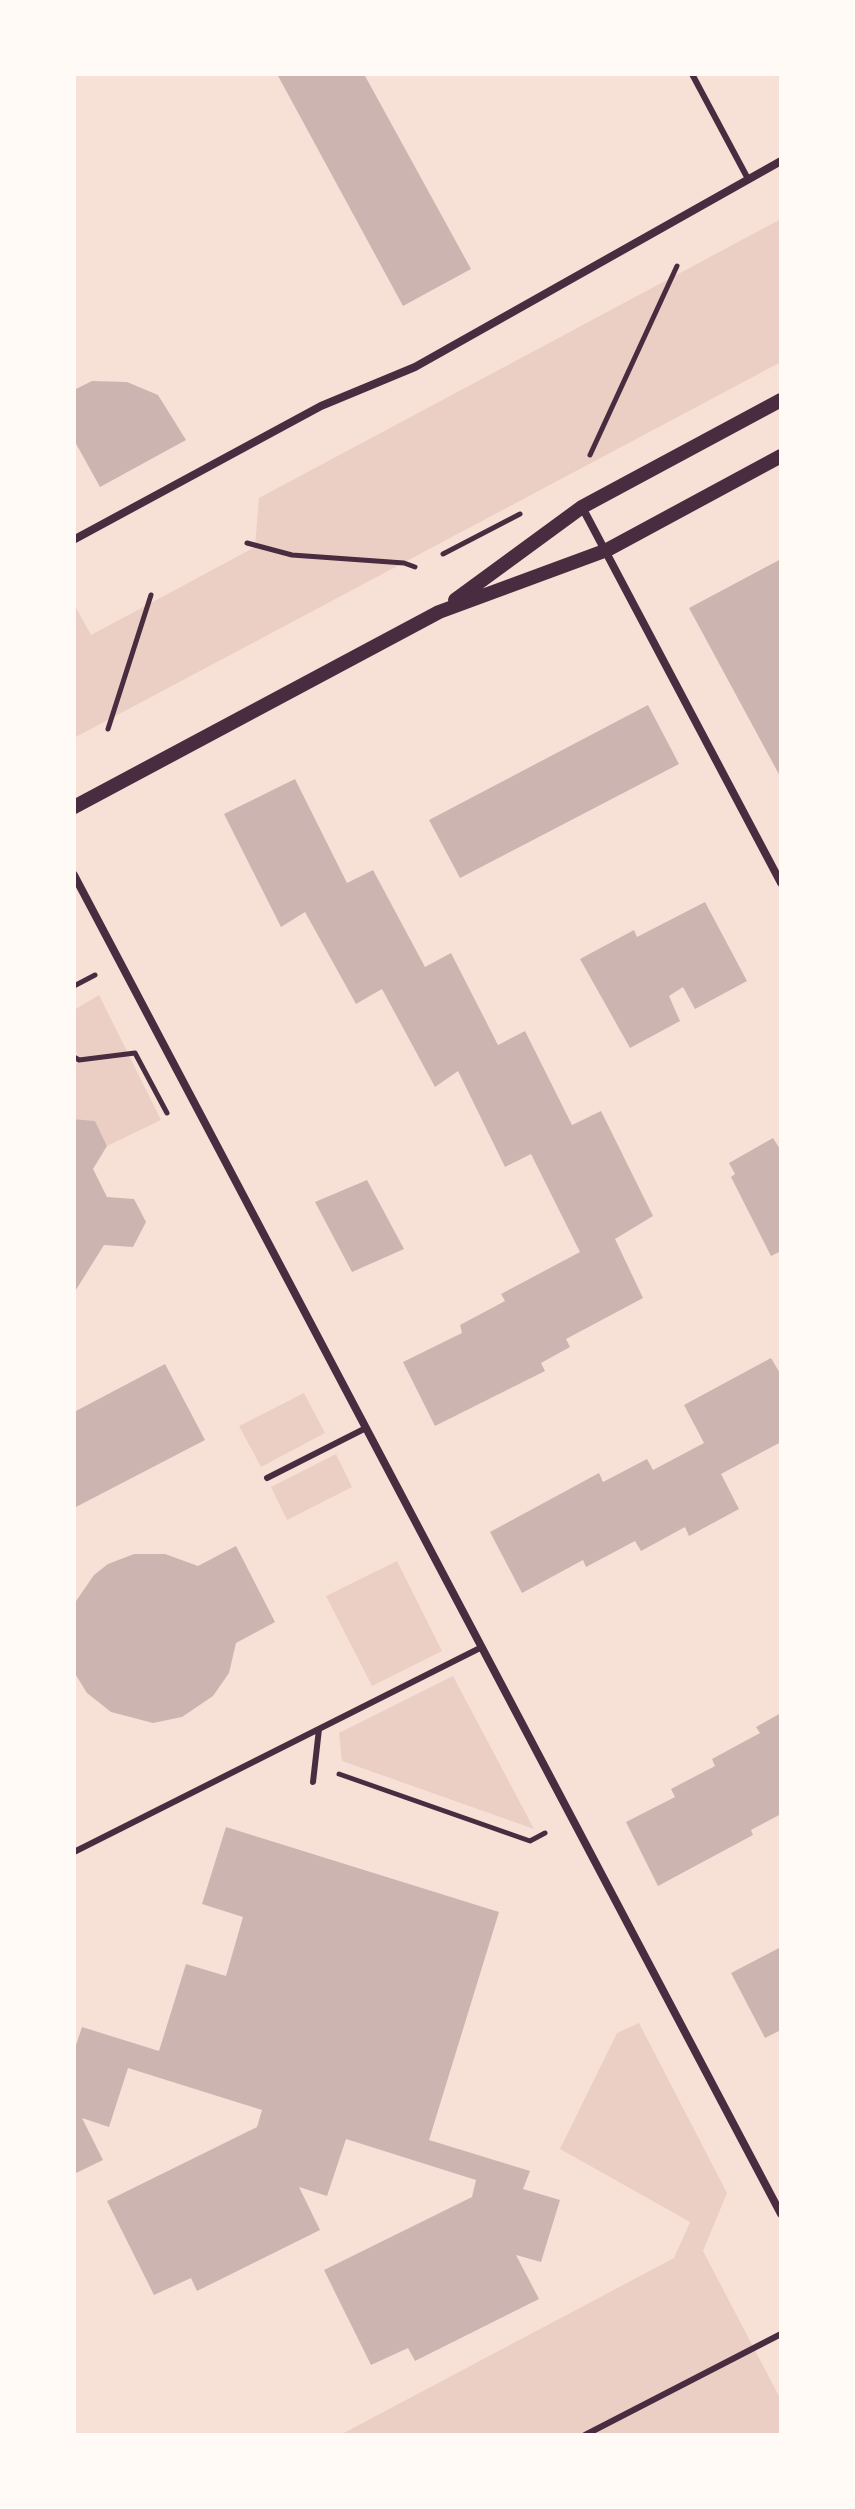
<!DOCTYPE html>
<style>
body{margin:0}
#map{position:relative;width:855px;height:2509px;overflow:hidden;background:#f7e1d7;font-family:Figtree,sans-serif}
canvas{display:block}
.frame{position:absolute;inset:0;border:76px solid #fffaf5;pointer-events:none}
</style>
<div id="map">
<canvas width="855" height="2509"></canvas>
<div class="frame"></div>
</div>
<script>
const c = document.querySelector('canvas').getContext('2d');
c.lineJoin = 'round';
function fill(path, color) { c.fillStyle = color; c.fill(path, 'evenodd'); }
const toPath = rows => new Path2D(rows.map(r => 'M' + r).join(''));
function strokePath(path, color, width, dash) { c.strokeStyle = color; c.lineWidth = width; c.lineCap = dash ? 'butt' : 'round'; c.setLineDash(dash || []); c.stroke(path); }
const green = toPath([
 [781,219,781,362,74,738,74,604,91,635,255,547,259,498],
 [99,995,161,1120,107,1146,95,1121,74,1119,74,1068,79,1060,74,1046,74,1010],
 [304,1393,325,1433,261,1467,239,1426],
 [336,1454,352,1487,287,1520,271,1487],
 [397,1561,442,1651,372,1686,326,1596],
 [453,1676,534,1829,342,1761,339,1733],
 [639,2023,727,2193,703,2251,781,2400,781,2435,340,2435,674,2258,690,2222,560,2149,617,2033]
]);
const building = toPath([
 [277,74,364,74,471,269,403,306],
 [92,381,127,382,158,395,186,440,100,487,74,440,74,390],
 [781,559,781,778,689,608],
 [648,705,679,764,460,878,429,820],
 [295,779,347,883,373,870,425,967,451,953,498,1045,525,1031,572,1125,601,1111,653,1216,615,1239,643,1298,566,1339,570,1347,541,1363,545,1371,435,1426,403,1362,462,1333,460,1325,505,1301,501,1294,580,1252,531,1154,505,1167,458,1071,435,1087,382,989,356,1004,305,912,281,927,224,814],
 [705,902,747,981,695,1009,683,987,669,996,680,1021,630,1048,580,959,634,930,637,937],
 [74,1119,95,1121,107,1146,93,1169,107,1197,134,1199,146,1222,133,1247,104,1245,74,1293],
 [773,1138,781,1151,781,1251,771,1256,731,1177,735,1174,729,1163],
 [367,1180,404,1249,352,1272,315,1202],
 [771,1358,781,1375,781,1442,721,1474,739,1509,689,1536,685,1527,641,1551,635,1541,586,1567,583,1560,522,1593,490,1532,599,1473,603,1482,647,1459,653,1470,704,1443,684,1405],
 [165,1364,205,1440,74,1508,74,1412],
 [236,1546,275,1622,236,1643,229,1673,213,1696,182,1717,153,1723,111,1712,87,1693,74,1672,74,1604,94,1575,108,1564,134,1554,165,1554,198,1566],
 [781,1713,781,1814,751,1830,753,1835,658,1886,626,1822,675,1797,671,1789,715,1766,712,1759,760,1733,756,1727],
 [226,1827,499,1912,429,2140,530,2171,523,2189,560,2200,541,2262,516,2255,539,2299,415,2361,408,2348,371,2365,324,2270,472,2197,476,2180,346,2139,327,2196,299,2187,320,2230,197,2291,191,2278,154,2295,107,2201,257,2127,262,2110,128,2068,109,2127,82,2118,103,2160,74,2174,74,2051,82,2027,159,2051,186,1964,226,1976,243,1917,202,1904],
 [781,1947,781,2030,765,2038,731,1973]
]);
const path = toPath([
 [590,455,677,266],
 [247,543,292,555,404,563,415,567],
 [443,554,520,514],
 [108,729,151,595],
 [74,986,95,975],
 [74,1057,79,1060,135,1053,167,1113],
 [339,1774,530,1841,545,1833]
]);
const service = toPath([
 [692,74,747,177],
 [267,1478,366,1428],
 [313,1782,319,1729],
 [74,1852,482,1647],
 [585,2435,781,2334]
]);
const minor = toPath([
 [582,507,781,883],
 [75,539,321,406,415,367,781,161],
 [74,875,781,2214]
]);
const tertiary = toPath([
 [455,600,582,507,781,400],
 [74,807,439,612,607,550,781,456]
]);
fill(green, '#ebcfc5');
fill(building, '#ccb4b1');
strokePath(path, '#4a2c40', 5);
strokePath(service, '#4a2c40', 6);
strokePath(minor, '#4a2c40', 8);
strokePath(tertiary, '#4a2c40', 14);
</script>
